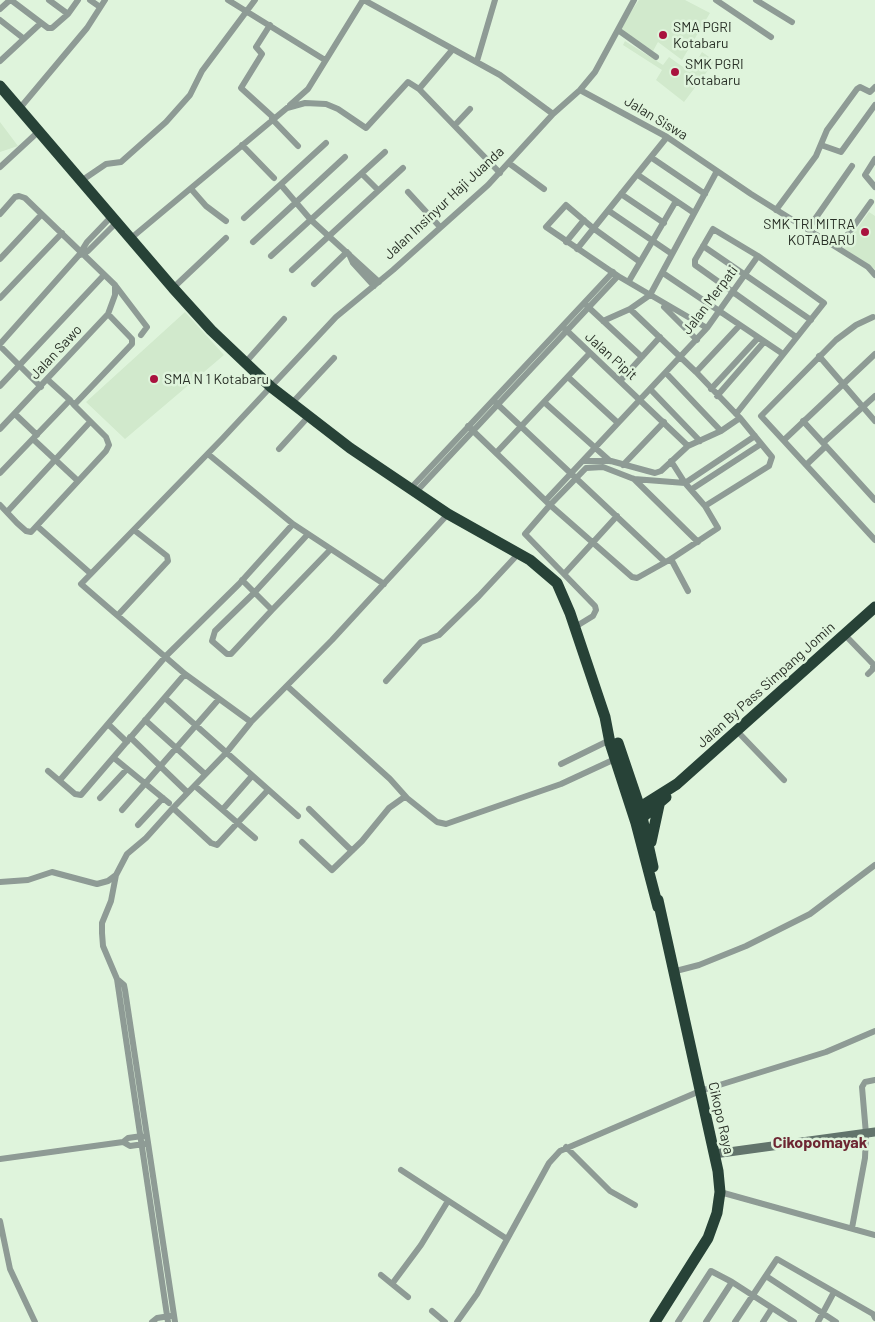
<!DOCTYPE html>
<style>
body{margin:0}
canvas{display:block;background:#dff4dc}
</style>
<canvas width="875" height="1322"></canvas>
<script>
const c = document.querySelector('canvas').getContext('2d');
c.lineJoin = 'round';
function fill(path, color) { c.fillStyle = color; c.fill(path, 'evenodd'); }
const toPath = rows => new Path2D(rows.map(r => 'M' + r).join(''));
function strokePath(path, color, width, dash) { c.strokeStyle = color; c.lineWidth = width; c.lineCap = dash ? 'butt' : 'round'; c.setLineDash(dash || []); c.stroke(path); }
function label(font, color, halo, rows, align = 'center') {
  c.font = font + ' Barlow,sans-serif'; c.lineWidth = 5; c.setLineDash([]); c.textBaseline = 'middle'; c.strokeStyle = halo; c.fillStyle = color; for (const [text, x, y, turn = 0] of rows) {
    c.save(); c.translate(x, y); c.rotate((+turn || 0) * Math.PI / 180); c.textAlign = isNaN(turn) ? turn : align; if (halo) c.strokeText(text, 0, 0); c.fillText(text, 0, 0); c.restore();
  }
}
const built = toPath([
 [639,0,685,0,710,13,682,60,658,42,653,51,619,29],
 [625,41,663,65,669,57,690,72,702,52,715,61,684,102,656,80,662,70,623,45],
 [0,122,18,146,0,152],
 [869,212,875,216,875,269,843,248],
 [185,312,224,355,125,439,86,402]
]);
const street = toPath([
 [11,0,48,28,52,28,68,14,78,0],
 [49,0,68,14],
 [90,0,100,7],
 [228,0,325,60],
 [364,0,500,75,553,114],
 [716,0,771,37],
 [756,0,792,22],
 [0,9,10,0],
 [0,20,23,38],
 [270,25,256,47,262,54,241,88,274,118],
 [618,30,656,57],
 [453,49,419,89,500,173],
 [0,61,41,23],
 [477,61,495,0],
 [580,90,667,137,751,194,868,267,875,275],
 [290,105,308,89,363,0],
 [20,108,87,28,105,0],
 [272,119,298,146],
 [455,125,470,109],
 [242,145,274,178],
 [821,145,841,152,875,105],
 [652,158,705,194],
 [875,159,865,175,875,187],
 [510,164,544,189],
 [0,167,38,132],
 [362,174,378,190],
 [638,175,694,213],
 [81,181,106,164,121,162,166,122,190,95,202,71,255,0],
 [281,185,311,220,379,282],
 [192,190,206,206,226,221],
 [408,192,440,227],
 [621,194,664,223],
 [776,210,816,156,827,130,857,89,860,87,870,92,875,87],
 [609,211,672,254],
 [0,214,15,197,19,196,25,198,115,285,147,327,141,335],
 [244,218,326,143],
 [808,229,852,166],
 [130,239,287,108,305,103,326,104,338,109,366,128,408,82,419,89],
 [253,242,345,157],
 [566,242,584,220],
 [703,246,811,320],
 [838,248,871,202],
 [577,249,667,137],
 [349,254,353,263,374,286],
 [80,255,88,251,116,223],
 [271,256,385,152],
 [0,259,41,215],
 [640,262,593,228,566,205,546,227,618,276,707,328],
 [292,270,403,168],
 [663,273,783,354],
 [629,281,676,201],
 [314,284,347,252],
 [173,288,226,238],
 [0,298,62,233],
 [586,305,642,357],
 [664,307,697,340],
 [630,309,696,372,740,418,772,457,769,466,705,506],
 [873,317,856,325,836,340,761,416,875,540],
 [603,321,630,309,650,295,717,171],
 [563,327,688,446],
 [0,344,79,255,87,242,111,217],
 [0,346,41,387],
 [819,356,875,421],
 [245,363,284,319],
 [696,372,740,325],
 [666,373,721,431],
 [568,377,618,423],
 [48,380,70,400],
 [620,381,660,337],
 [0,386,104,275],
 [711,389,758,338],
 [651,390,700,441],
 [717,396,764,342],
 [293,402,334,358],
 [495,402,665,562],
 [544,402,610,461],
 [15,414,37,435],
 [736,414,824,303,758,256,713,229,695,260,695,265,796,337],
 [803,421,875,500],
 [468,426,550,505,632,577,637,578,671,559,718,528,705,506,685,483,671,461],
 [0,429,108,314,115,295,115,285],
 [33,439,78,481],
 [784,440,875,354],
 [824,442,875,396],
 [279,449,309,416],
 [496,453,589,354],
 [208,454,293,524,384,584],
 [584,461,611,461,655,473,661,471,688,446,721,431,740,418],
 [623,465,664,422],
 [806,465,826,446],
 [0,473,70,400,74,405,132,344,132,339,108,314],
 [634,479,698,542],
 [410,489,613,272],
 [692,489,761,444],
 [415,493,618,276],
 [546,500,707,328,758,256],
 [0,505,17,523,26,531,31,532,106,451,109,445,106,437,74,405],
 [7,512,90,422],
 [448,514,332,640,251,722,185,674,81,584,222,439,336,317,393,270,488,185,553,114,580,90,595,72,634,0],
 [37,526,90,573],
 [671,559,688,591],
 [565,573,617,516],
 [242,580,272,610,330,550],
 [272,610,231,654,227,654,212,641,215,631,254,593,308,534],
 [118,615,168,561,167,556,134,530],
 [575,627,593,616,596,610,595,606,525,534,550,505,586,468,603,467,634,479,685,483,755,436],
 [844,634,873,664,873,669,868,674],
 [386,681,421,642,439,635,479,596,519,553],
 [287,686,390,779,407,798],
 [165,698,298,816],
 [145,720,205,774],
 [251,722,226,753,173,808,211,843,217,845,268,790],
 [109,725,127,742],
 [737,731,784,780],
 [130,737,187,792],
 [114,758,169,803],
 [561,764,610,740],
 [48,771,75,794,81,795,185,674],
 [60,780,166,656,239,584,293,524],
 [195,786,255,838],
 [100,798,127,769],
 [223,809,252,776],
 [309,809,352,851],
 [122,810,219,699],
 [138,825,163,798],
 [302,842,332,870,362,841,389,808,403,798,407,798,437,822,446,824,561,784,615,759],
 [116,875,111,901,102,923,102,933,103,946,117,979],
 [0,882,28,880,52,872,97,884,108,881,116,875,127,854,146,838,173,808],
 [672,972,699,965,746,946,810,914,875,865],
 [142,1136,128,1138,123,1142,130,1146,144,1144],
 [566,1147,610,1191,635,1205],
 [0,1159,123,1142],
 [401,1170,507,1239],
 [720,1192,875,1235],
 [0,1221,10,1269,35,1322],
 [852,1228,865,1158,866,1134,862,1087,865,1082,875,1080],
 [381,1275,392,1284],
 [766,1276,836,1322],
 [408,1297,392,1284,421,1245,448,1201],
 [432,1311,445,1322],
 [152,1322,157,1318,170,1316],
 [168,1322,117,979,124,985,125,990,175,1322],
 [457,1322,477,1294,549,1163,560,1151,700,1091,826,1052,875,1031],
 [678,1322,711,1271,732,1282,794,1322],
 [706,1322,732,1282],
 [735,1322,777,1259,873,1314,875,1318],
 [763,1322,772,1308],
 [818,1322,834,1292]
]);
const secondary = toPath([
 [714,1154,875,1132]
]);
const highway = toPath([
 [0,86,173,288,211,330,271,387,350,448,448,514,530,560,557,583,570,613,605,717,610,743,636,823,658,907],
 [618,743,640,808,653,867],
 [634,811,677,784,875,607],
 [637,822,666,797],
 [651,842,659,805],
 [655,1322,708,1238,717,1213,720,1192,718,1171,658,900]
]);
const markers = [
 [663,35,5,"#a9123e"],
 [675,72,5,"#a9123e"],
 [865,232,5,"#a9123e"],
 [154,379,5,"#a9123e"]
];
const poiNames = [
 ["SMA PGRI",673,27],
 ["Kotabaru",673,43],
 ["SMK PGRI",685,64],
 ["Kotabaru",685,80],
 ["SMK TRI MITRA",855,224,"right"],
 ["KOTABARU",855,240,"right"],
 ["SMA N 1 Kotabaru",164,379]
];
const streetNames = [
 ["Jalan Siswa",656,118,31],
 ["Jalan Insinyur Haji Juanda",444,203,-43],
 ["Jalan Merpati",710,300,-53],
 ["Jalan Sawo",56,352,-47],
 ["Jalan Pipit",611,356,42],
 ["Jalan By Pass Simpang Jomin",766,685,-42],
 ["Cikopo Raya",721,1118,77]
];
const quarterNames = [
 ["Cikopomayak",820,1143]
];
fill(built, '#d1e9cc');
strokePath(street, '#8e9b95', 6);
strokePath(secondary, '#62746c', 9);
strokePath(highway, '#274237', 11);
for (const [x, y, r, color] of markers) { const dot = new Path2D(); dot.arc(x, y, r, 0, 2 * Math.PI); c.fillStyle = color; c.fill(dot); strokePath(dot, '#dff4dc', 2); }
label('14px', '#293027', '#dff4dc', poiNames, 'left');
label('14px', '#293027', '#dff4dc', streetNames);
label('bold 16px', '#6d2632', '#dff4dc', quarterNames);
</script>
